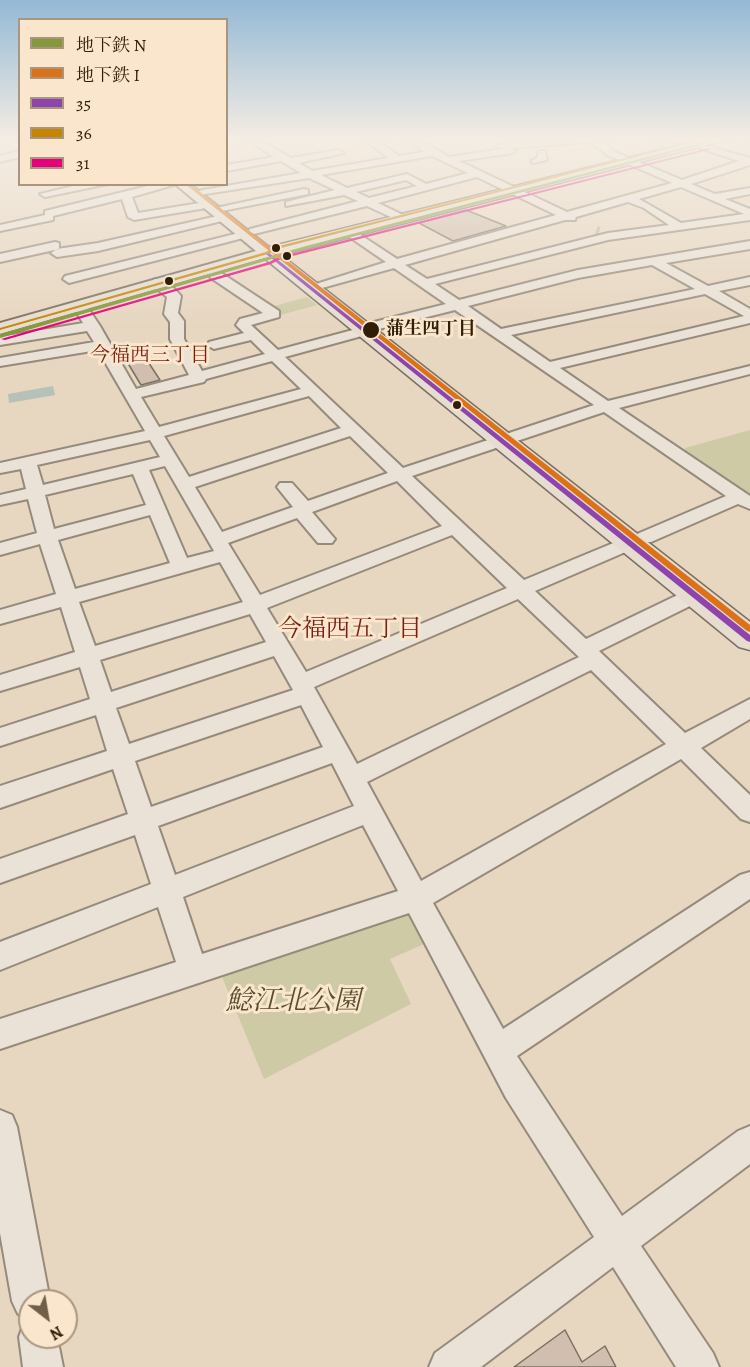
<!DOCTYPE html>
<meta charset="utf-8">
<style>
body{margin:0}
#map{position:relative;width:750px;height:1367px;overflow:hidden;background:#e7d6c0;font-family:Alegreya,"Noto Serif JP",serif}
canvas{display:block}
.legend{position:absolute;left:18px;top:18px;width:210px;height:168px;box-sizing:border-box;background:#f9e6cc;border:2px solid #a9967e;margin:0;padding:8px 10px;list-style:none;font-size:18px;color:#301e08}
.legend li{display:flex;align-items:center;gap:12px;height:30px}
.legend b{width:30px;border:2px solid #a9967e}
.north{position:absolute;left:18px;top:1289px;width:60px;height:60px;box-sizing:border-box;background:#f9e6cc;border:2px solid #a9967e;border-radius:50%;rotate:149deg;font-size:16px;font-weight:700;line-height:24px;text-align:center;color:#301e08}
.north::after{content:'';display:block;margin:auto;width:21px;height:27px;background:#705e48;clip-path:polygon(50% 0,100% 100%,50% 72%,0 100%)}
</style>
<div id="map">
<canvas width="750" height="1367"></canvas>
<ul class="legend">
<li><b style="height:8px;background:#85983b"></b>地下鉄 N</li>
<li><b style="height:8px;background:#db7218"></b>地下鉄 I</li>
<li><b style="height:8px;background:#8e44ad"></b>35</li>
<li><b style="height:8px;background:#c58402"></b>36</li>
<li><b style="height:8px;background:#e5007d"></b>31</li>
</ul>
<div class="north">N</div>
</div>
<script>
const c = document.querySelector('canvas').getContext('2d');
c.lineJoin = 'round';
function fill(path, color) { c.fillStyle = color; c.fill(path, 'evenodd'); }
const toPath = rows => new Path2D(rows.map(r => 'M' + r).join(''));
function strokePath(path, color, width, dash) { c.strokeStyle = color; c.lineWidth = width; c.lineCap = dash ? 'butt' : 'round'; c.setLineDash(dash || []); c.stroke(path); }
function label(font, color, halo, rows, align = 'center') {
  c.font = font + ' Alegreya,"Noto Serif JP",serif'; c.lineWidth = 6; c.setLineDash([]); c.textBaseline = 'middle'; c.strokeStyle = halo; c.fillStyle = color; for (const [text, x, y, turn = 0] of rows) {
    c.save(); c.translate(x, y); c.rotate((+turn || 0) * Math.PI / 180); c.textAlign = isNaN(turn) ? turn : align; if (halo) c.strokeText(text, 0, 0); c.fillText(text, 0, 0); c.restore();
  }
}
const green = toPath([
 [307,297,317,305,281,315,267,308],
 [750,430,750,495,685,452,685,448],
 [400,911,409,915,424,944,390,959,411,1004,264,1079,218,967]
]);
const water = toPath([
 [53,386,55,395,9,403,8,394]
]);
const building = toPath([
 [466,210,506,226,453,241,419,223,466,210],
 [141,351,160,380,141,385,123,355,141,351],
 [565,1330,582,1362,605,1346,616,1367,514,1367,565,1330]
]);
const minorTunnel = toPath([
 [596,231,599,232]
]);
const minor = toPath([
 [247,139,258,139,291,158,339,150,344,153,299,163,312,171,388,158,364,139,375,139,399,156,424,152,408,139,419,139,449,157,508,148,499,148,497,146,502,143,602,139,613,151,682,180,739,161,697,147,697,143,750,158,750,165,691,184,715,194,750,188,750,194,725,199,750,209,750,220,608,240,435,284,459,300,578,270,750,241,750,249,666,263,708,286,750,277,750,285,719,291,750,309,750,323,560,368,608,401,750,366,750,374,619,408,750,496,750,509,738,504,651,542,639,543,637,547,535,591,586,639,688,590,702,590,705,595,702,600,599,651,685,733,750,699,750,719,701,748,750,795,750,822,741,819,681,759,433,903,503,1029,740,875,750,872,750,899,517,1056,622,1216,738,1131,750,1126,750,1164,641,1246,713,1353,719,1367,676,1367,613,1267,481,1367,429,1367,435,1353,594,1237,506,1098,409,913,0,1049,0,1019,176,962,158,907,0,970,0,942,151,884,135,835,0,883,0,859,128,814,113,769,0,808,0,786,107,751,96,715,0,746,0,728,90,699,80,667,0,691,0,675,75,652,61,607,0,624,0,610,56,594,40,544,0,555,0,543,37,533,28,499,0,505,0,495,26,489,21,469,0,473,0,463,145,431,98,350,0,366,0,358,94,342,87,331,0,345,0,337,83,323,72,305,79,301,84,302,100,326,136,389,189,375,170,339,170,322,164,314,167,297,149,283,155,279,169,283,181,296,178,313,184,321,184,339,202,371,265,354,251,340,214,349,207,345,209,342,244,333,236,325,240,319,263,313,211,278,203,269,209,265,279,311,279,317,251,325,278,350,364,327,369,328,369,334,285,357,403,468,594,405,455,310,375,330,370,329,370,323,446,304,394,268,322,288,316,284,386,262,348,236,348,232,356,232,397,259,556,215,477,177,378,203,403,215,403,219,395,219,367,206,254,234,248,231,250,229,358,201,344,195,286,206,286,202,335,190,309,178,199,195,199,191,203,190,301,173,281,161,226,171,226,165,274,157,247,139],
 [591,142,607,155,672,183,567,212,459,161,513,153,515,151,510,148,591,142],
 [432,156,468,173,426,184,407,174,347,188,321,175,432,156],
 [406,180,417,186,369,198,356,192,406,180],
 [681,187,744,214,681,223,639,199,681,187],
 [628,202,644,208,669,225,608,233,427,279,405,265,565,220,575,220,576,217,628,202],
 [652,265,695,289,501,329,468,306,578,278,652,265],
 [705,294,744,316,550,362,511,335,705,294],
 [272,361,301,389,159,427,141,397,204,382,206,379,272,361],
 [309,396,341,428,189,477,164,436,309,396],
 [604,412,726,496,637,534,635,538,623,539,524,580,412,476,604,412],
 [350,436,388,473,308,501,292,483,280,483,277,487,293,507,222,532,195,487,350,436],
 [150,440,160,457,43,485,37,465,150,440],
 [165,466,214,551,187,558,149,470,165,466],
 [133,474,146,505,54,529,45,495,133,474],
 [397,481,442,526,260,595,228,543,297,518,318,543,332,543,335,539,312,512,397,481],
 [150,515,170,563,75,589,58,540,150,515],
 [452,535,507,588,306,672,267,608,452,535],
 [220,562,243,602,95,646,79,602,220,562],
 [518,599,579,657,357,764,314,687,518,599],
 [250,614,266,642,111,692,100,660,250,614],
 [274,656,293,690,129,744,116,708,274,656],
 [591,670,666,744,421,881,367,782,591,670],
 [301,705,323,747,151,807,135,761,301,705],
 [332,763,354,806,175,875,158,826,332,763],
 [363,825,398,891,202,954,183,897,363,825],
 [651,139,663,139,678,148,670,150,651,139],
 [20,151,20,157,0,162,0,156,20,151],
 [539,151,545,151,547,160,533,163,531,161,537,158,539,151],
 [82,184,108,184,45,197,40,194,82,184],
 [156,184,177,184,132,197,138,213,206,202,211,205,206,208,134,220,128,217,122,199,53,216,53,220,0,231,0,225,45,215,45,211,156,184],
 [304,189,308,190,308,194,222,211,216,208,304,189],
 [222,215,226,216,226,220,98,251,57,257,51,253,57,249,98,243,222,215],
 [243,232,247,233,247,237,69,283,63,279,65,276,243,232],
 [55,242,59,243,59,249,0,262,0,254,55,242],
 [0,1110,12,1115,17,1127,50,1301,30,1301,30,1319,18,1314,12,1301,0,1233,0,1110],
 [30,1321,30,1337,57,1337,63,1367,23,1367,19,1337,24,1323,30,1321]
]);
const major = toPath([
 [175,184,190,184,272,250,275,253,272,256,0,334,0,323,256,251,175,184]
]);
const highway = toPath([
 [704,139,729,139,281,255,750,622,750,650,739,647,258,253,261,249,704,139]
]);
const bus1 = toPath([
 [266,252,268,252,750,635,750,642,747,641,266,254,266,252]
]);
const bus2 = toPath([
 [700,139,706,139,277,249,268,254,0,330,0,328,266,252,275,247,700,139]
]);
const bus3 = toPath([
 [709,148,712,149,281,259,271,264,5,340,1,339,269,262,279,257,709,148]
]);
const metro1 = toPath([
 [716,139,724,139,310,248,0,338,0,334,306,246,716,139]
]);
const metro2 = toPath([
 [190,184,750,625,750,632,747,631,185,184,190,184]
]);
const markers = [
 [276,248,5,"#301e08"],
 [287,256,5,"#301e08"],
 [169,281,5,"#301e08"],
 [371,330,9,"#301e08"],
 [457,405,5,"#301e08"]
];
const farStopnames = [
 ["蒲生四丁目",386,330]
];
const farNeighbourhoodnames = [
 ["今福西三丁目",150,356]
];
const neighbourhoodNames = [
 ["今福西五丁目",350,630]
];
const nearParknames = [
 ["鯰江北公園",293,1002]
];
fill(green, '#cdcaa5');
fill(water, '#b6c1b9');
fill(building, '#d2beae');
strokePath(building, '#7b7062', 1.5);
strokePath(minorTunnel, '#c2b19b', 10, [10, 5]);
strokePath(minor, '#958a7b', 4);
strokePath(major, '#7b7062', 4);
strokePath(highway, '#7b7062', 3);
fill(minor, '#eae2d7');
fill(major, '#e6ddd0');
fill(highway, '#e6ddd0');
fill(bus1, '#8e44ad');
fill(bus2, '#c58402');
fill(bus3, '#e5007d');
fill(metro1, '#85983b');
fill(metro2, '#db7218');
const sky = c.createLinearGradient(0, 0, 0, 331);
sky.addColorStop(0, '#94b9d5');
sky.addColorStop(0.42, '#f4ede3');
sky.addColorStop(1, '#f4ede300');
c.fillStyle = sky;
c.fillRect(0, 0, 750, 331);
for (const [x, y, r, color] of markers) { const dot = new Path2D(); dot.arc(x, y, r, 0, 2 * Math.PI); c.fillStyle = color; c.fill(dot); strokePath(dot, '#f9e6cc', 2); }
label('bold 18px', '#301e08', '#f9e6cc', farStopnames, 'left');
label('20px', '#7a1f14', '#f9e6cc', farNeighbourhoodnames);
label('24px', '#7a1f14', '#f9e6cc', neighbourhoodNames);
label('italic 27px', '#594f30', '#f9e6cc', nearParknames);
</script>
